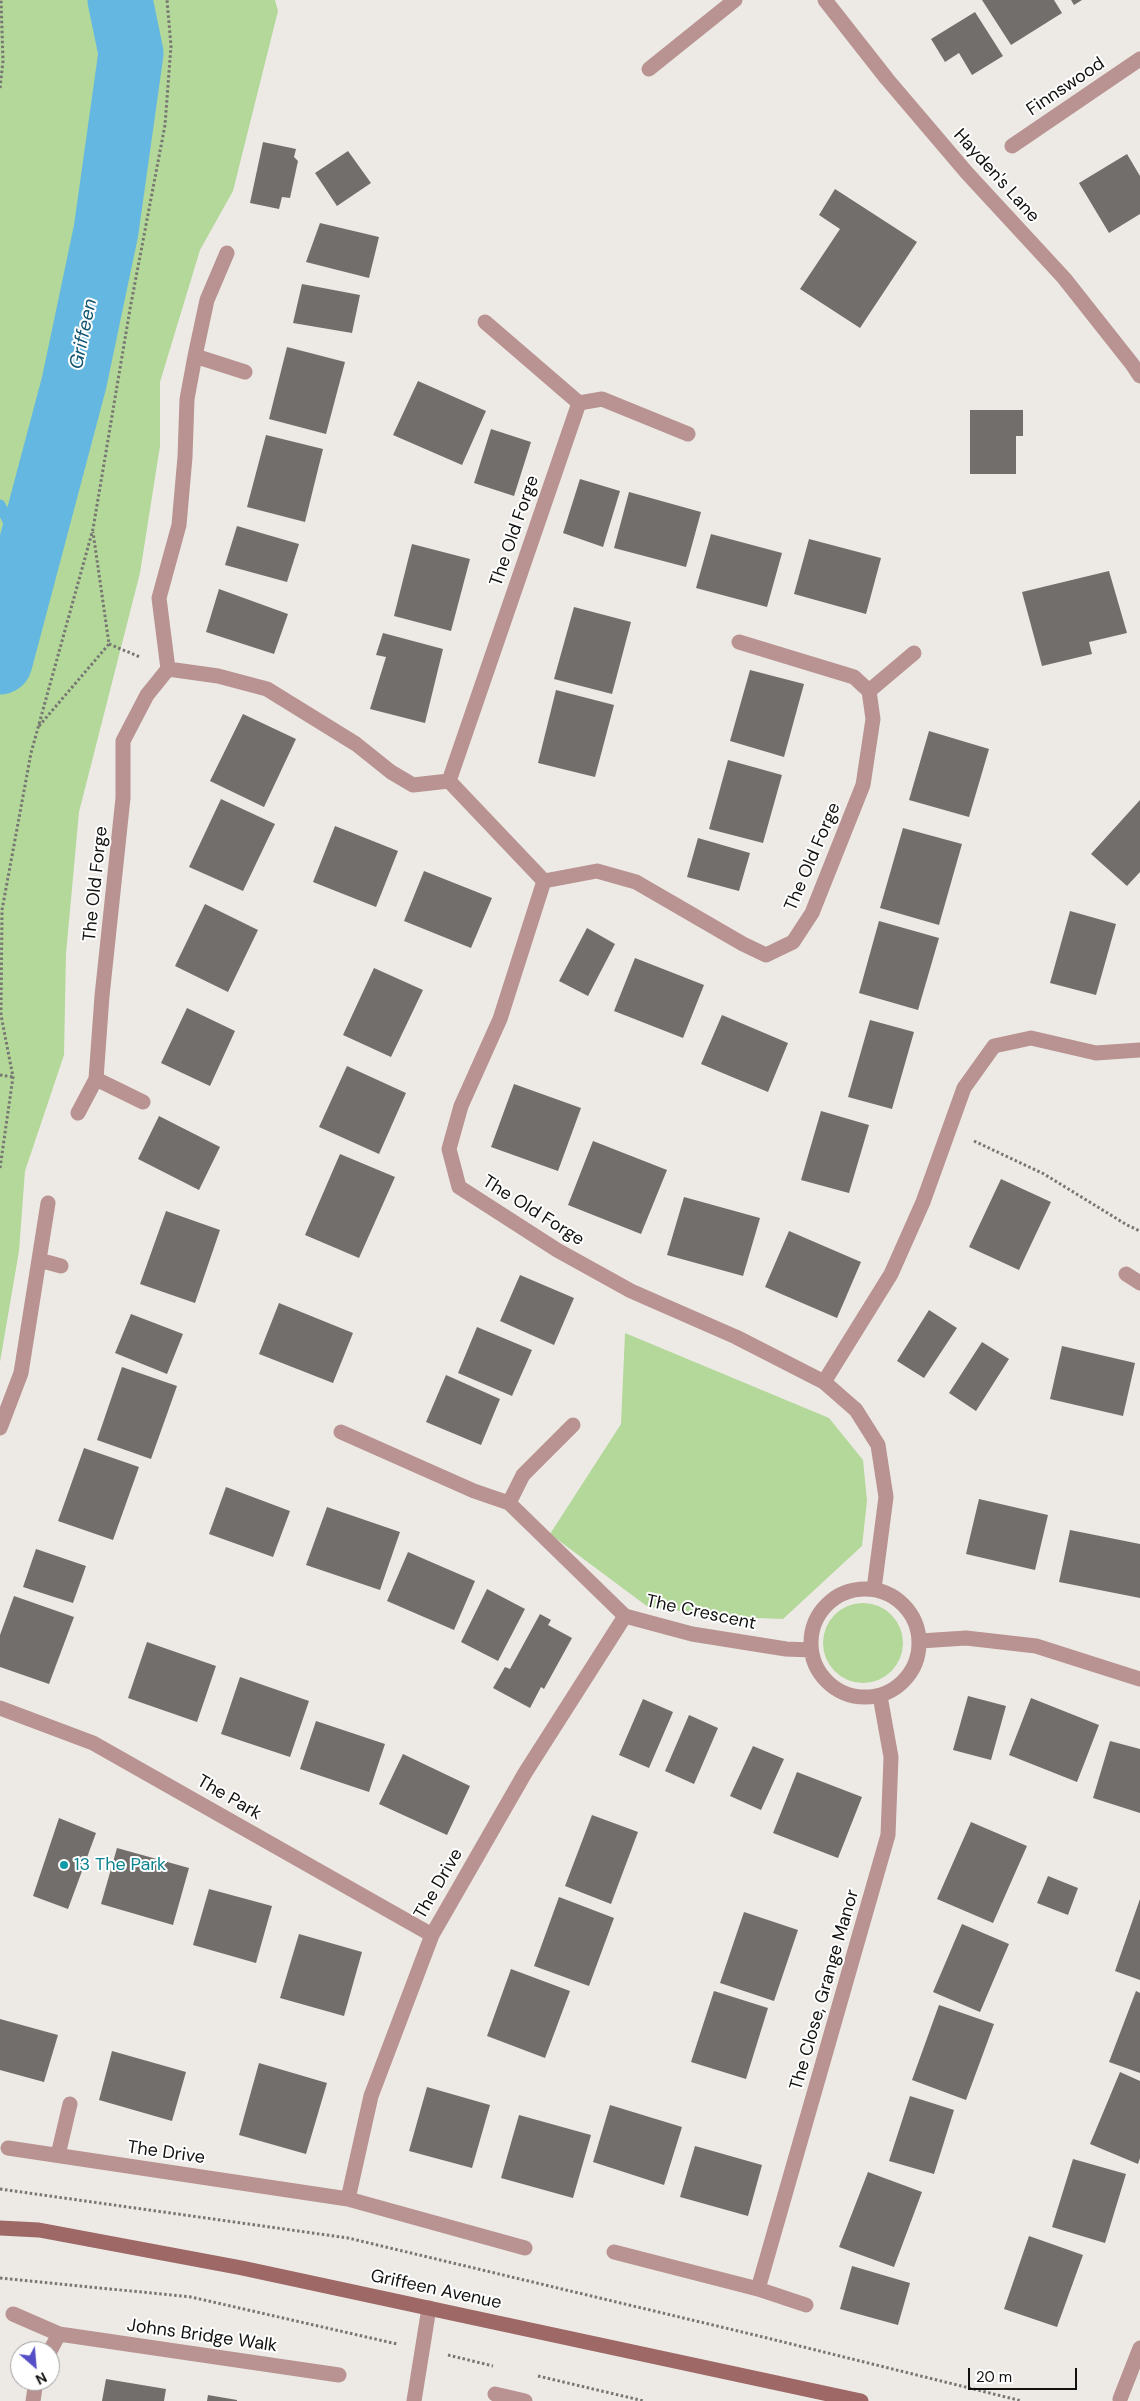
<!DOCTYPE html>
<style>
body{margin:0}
#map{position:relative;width:1140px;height:2401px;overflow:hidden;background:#edeae6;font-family:"DM Sans",sans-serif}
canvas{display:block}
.north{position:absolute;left:10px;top:2341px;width:50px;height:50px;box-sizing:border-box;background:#fff;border:1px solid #a0a09f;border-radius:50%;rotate:153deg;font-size:14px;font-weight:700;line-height:20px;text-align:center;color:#11110f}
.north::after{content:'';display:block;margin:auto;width:18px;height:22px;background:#554ec5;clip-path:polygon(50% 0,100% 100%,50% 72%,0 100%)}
.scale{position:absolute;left:968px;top:2368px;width:109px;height:22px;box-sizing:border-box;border:2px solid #11110f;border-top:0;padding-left:6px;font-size:15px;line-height:18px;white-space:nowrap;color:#11110f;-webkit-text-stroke:4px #fff;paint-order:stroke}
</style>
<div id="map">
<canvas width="1140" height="2401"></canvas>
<div class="north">N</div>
<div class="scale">20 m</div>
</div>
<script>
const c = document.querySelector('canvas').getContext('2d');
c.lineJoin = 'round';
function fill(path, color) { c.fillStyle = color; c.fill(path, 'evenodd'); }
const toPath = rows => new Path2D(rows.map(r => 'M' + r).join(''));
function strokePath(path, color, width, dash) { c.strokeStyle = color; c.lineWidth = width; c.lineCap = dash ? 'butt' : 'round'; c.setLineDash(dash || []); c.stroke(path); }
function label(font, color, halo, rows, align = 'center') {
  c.font = font + ' "DM Sans",sans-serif'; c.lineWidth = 4; c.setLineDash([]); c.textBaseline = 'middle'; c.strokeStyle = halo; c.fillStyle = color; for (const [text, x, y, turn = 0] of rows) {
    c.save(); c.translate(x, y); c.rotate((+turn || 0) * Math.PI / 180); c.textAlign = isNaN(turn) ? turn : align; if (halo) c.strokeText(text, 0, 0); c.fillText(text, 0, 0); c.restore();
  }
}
const green = toPath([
 [0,0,275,0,278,11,233,191,200,250,160,382,160,446,140,573,79,812,66,954,64,1055,25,1171,19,1251,0,1362],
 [625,1333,829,1418,863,1460,867,1501,862,1546,783,1619,729,1617,648,1607,550,1534,621,1424],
 '823 1643a40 40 0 1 1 80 0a40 40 0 1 1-80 0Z'
]);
const stream = toPath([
 [0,505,28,561]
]);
const river = toPath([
 [0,662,74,383,106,231,131,53,120,0]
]);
const building = toPath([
 [982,0,1054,0,1062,13,1011,45],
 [1071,0,1082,0,1074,5],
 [975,12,1003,56,972,75,959,53,945,62,931,39],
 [263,142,296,149,294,157,298,161,290,198,282,197,279,209,250,203],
 [348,151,371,183,337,206,315,173],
 [1127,154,1140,176,1140,214,1109,233,1079,183],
 [835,189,917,242,860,328,800,289,840,229,819,215],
 [320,223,379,237,369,278,306,262],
 [302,284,360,295,352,333,293,323],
 [287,347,345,362,326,434,269,419],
 [418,381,486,411,462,465,393,435],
 [970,410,1023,410,1023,436,1016,436,1016,474,970,474],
 [491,429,531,442,514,496,474,483],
 [266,435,323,449,305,522,247,507],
 [580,479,620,491,603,547,563,533],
 [629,492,701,512,686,567,614,548],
 [237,526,299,544,287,582,225,565],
 [711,534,782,553,767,607,696,588],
 [809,539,881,558,866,614,794,594],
 [412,544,470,559,451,631,394,616],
 [1109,571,1127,633,1089,642,1092,654,1042,666,1022,592],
 [219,589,288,614,274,654,206,632],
 [574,607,631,622,612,694,554,679],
 [383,633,443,649,425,723,370,709,386,657,376,655],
 [750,670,804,684,784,757,730,741],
 [556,690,614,705,595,777,538,763],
 [243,714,296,739,264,807,210,781],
 [929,731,989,749,969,817,909,800],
 [728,760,782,775,763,843,709,829],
 [221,799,275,824,243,891,189,867],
 [1140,800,1140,872,1127,886,1091,854],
 [335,826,398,851,376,907,313,882],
 [903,828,962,844,939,925,880,908],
 [698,838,750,853,739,891,687,877],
 [424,871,492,898,471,948,404,921],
 [205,904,258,930,228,992,175,966],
 [1070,911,1116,924,1096,995,1050,983],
 [879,921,939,938,918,1010,859,993],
 [587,928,615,944,588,996,559,981],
 [635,958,704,985,683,1038,614,1011],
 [374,968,423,990,391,1057,343,1035],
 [187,1008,235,1031,210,1086,161,1063],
 [722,1015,788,1043,768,1092,701,1064],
 [870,1020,914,1032,892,1109,848,1097],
 [347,1066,406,1093,379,1154,319,1127],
 [514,1084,581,1108,558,1171,491,1147],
 [821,1111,869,1125,849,1193,801,1180],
 [159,1116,220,1147,199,1190,138,1159],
 [593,1141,667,1170,641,1234,568,1205],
 [340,1154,395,1177,359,1258,305,1235],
 [1001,1179,1051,1202,1019,1270,969,1247],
 [684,1197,760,1218,743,1276,667,1255],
 [166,1211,220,1230,195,1303,140,1284],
 [789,1231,861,1262,837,1318,765,1287],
 [520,1275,574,1298,554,1345,500,1321],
 [279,1303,353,1333,333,1383,259,1354],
 [929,1310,957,1328,924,1378,897,1361],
 [131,1314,183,1334,167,1374,115,1353],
 [477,1327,532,1350,512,1396,458,1373],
 [982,1342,1009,1359,976,1411,949,1393],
 [1062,1346,1135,1363,1123,1416,1050,1399],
 [122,1367,177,1386,151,1459,97,1440],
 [446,1375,500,1399,481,1445,426,1422],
 [84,1448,139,1467,113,1540,58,1521],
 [226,1487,290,1511,273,1557,209,1534],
 [979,1499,1048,1515,1035,1570,966,1554],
 [327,1507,400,1532,380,1590,306,1565],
 [1070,1530,1140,1544,1140,1598,1059,1582],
 [36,1549,86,1566,73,1603,23,1587],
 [408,1552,475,1581,454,1630,387,1601],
 [487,1589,525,1609,498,1661,461,1642],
 [14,1596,74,1617,49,1684,0,1667,0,1635],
 [540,1614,551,1620,548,1625,572,1638,544,1689,541,1687,530,1708,493,1688,505,1667,510,1669],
 [147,1642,216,1666,197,1722,128,1698],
 [240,1677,309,1701,290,1757,221,1734],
 [968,1696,1006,1706,991,1760,953,1750],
 [1031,1698,1099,1725,1077,1782,1009,1755],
 [643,1699,673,1712,649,1768,619,1755],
 [689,1715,718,1728,694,1784,665,1771],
 [316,1721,385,1744,369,1792,300,1769],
 [1110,1741,1140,1749,1140,1813,1093,1798],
 [753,1746,784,1759,761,1810,730,1796],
 [403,1754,470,1786,447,1835,379,1804],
 [797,1772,862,1797,838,1858,773,1833],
 [592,1815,638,1832,611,1904,565,1886],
 [59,1818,96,1833,68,1909,33,1896],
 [971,1822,1027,1846,993,1923,937,1899],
 [117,1848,189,1868,173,1925,101,1904],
 [1048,1876,1078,1888,1068,1915,1037,1903],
 [209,1889,272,1906,256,1963,193,1945],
 [559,1897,614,1918,589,1986,534,1966],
 [1140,1899,1140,1980,1115,1971],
 [744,1912,798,1930,774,2001,720,1983],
 [962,1924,1009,1944,980,2012,933,1992],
 [299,1934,362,1952,344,2016,280,1998],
 [511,1969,570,1991,545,2058,487,2036],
 [714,1991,768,2008,746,2079,691,2062],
 [1136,1991,1140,1993,1140,2073,1109,2062],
 [939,2005,994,2024,966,2100,912,2080],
 [0,2019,58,2035,44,2082,0,2070],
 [112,2051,186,2072,172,2121,99,2100],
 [259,2063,327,2083,306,2154,239,2135],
 [1120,2072,1140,2081,1140,2158,1138,2164,1090,2144],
 [427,2087,490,2105,472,2168,409,2151],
 [910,2096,954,2110,934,2174,889,2161],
 [610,2105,682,2127,664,2185,593,2162],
 [519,2115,591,2135,573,2198,501,2178],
 [695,2146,762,2165,748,2216,680,2197],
 [1073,2159,1126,2174,1105,2243,1052,2227],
 [868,2172,922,2192,894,2267,839,2247],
 [1029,2236,1083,2255,1057,2327,1004,2309],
 [852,2266,910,2283,898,2325,840,2309],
 [106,2379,166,2389,164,2401,102,2401],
 [208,2395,237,2400,237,2401,207,2401]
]);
const path = toPath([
 [0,88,3,61,1,0],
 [109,644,140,657],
 [39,726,109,644,93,532],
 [0,1075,13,1077],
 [974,1141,1044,1174,1127,1225,1140,1231],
 [0,1168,13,1077,1,1015,2,910,31,753,93,529,130,309,165,125,171,46,167,0],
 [0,2189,348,2238,759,2336,1022,2401],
 [0,2278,191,2297,397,2344],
 [448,2355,493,2366],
 [538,2376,644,2401]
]);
const lane = toPath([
 [649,69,735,0]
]);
const street = toPath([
 [825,0,887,79,967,173,1064,278,1132,364,1140,376],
 [1012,146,1140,59],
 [485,322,579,403],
 [195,356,245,372],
 [688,434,602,399,579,403,449,781,544,881,500,1019,461,1106,449,1149,459,1187,557,1250,631,1291,736,1337,824,1382,856,1410,878,1445,886,1497,874,1589],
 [739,642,854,677,869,691],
 [168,669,159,598,179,525,185,457,187,399,195,356,207,300,227,253],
 [544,881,597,871,636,882,743,944,766,955,793,942,812,913,863,785,873,719,869,691,914,653],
 [96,1079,143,1102],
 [78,1113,96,1079,102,996,123,798,123,741,147,695,168,669,218,676,267,689,356,744,391,772,413,785,449,781],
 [39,1260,61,1266],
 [1126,1274,1140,1283],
 [824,1382,891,1274,923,1202,964,1088,994,1046,1031,1038,1096,1053,1140,1050],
 [0,1428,21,1373,48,1203],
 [341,1432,474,1491,509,1503,625,1616,692,1634,786,1649,811,1650],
 [509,1503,523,1475,573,1425],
 '811 1643a54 54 0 1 1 108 0a54 54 0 1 1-108 0Z',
 [920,1641,966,1638,1036,1646,1140,1679],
 [0,1708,93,1743,432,1935],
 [8,2148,348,2199,525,2248],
 [58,2155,70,2104],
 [348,2199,371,2096,432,1935,525,1773,625,1616],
 [614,2252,758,2289,806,2305],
 [758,2289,888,1835,891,1757,880,1696],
 [13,2314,59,2334],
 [50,2351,59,2334,339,2375],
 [495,2394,525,2401],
 [1120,2399,1140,2348],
 [33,2401,36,2381],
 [414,2401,429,2308]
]);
const secondary = toPath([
 [0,2228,39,2230,242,2268,861,2401]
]);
const markers = [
 [64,1865,5,"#0f9aa8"]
];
const streetNames = [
 ["Finnswood",1066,87,-34],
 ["Hayden's Lane",996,176,48],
 ["The Old Forge",515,531,-71],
 ["The Old Forge",813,857,-67],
 ["The Old Forge",96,884,-84],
 ["The Old Forge",533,1211,32],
 ["The Crescent",701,1613,12],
 ["The Park",229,1798,30],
 ["The Drive",439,1884,-60],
 ["The Close, Grange Manor",825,1990,-74],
 ["The Drive",166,2153,8],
 ["Griffeen Avenue",436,2290,12],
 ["Johns Bridge Walk",202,2336,8]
];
const cultureNames = [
 ["13 The Park",74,1865]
];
const waterNames = [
 ["Griffeen",84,334,-78]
];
fill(green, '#b3d899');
strokePath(stream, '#63b7e1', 11);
strokePath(river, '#63b7e1', 65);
fill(building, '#726e6c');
strokePath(path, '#777673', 3, [2.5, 2.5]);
strokePath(lane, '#b89391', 15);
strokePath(street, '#b89391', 15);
strokePath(secondary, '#9d6866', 15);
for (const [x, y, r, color] of markers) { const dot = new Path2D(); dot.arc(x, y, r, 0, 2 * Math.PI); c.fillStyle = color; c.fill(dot); strokePath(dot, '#fff', 2); }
label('18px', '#11110f', '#fff', streetNames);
label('18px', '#0d838f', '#fff', cultureNames, 'left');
label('italic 19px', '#115571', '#fff', waterNames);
</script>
